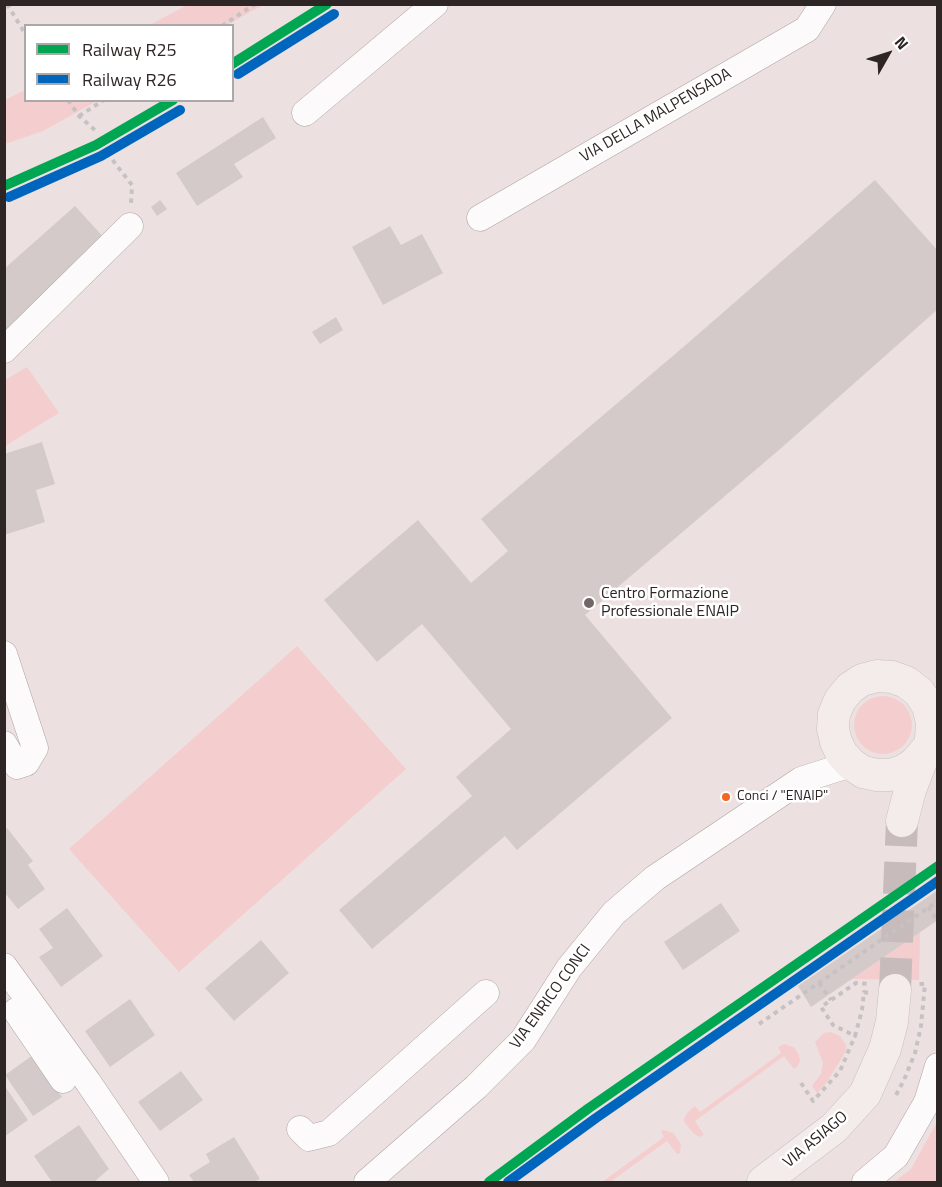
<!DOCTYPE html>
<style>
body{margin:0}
#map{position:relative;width:942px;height:1187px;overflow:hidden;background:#ede0e0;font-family:"Titillium Web",sans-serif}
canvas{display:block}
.frame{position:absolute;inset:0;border:6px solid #2e2625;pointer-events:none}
.legend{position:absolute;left:24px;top:24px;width:210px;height:78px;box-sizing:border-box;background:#fff;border:2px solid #aba8a8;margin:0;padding:8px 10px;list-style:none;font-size:18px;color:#2e2625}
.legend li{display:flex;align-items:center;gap:12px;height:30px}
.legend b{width:30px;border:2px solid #aba8a8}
.north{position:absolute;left:858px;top:24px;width:60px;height:60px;-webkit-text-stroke:4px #fff;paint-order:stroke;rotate:51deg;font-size:16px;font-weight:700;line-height:24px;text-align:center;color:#2e2625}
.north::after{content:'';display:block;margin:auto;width:21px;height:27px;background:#2e2625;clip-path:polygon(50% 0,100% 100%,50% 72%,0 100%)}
</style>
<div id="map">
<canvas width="942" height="1187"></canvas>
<div class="frame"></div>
<ul class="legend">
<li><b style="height:8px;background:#00a651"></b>Railway R25</li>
<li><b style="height:8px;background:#0065bd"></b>Railway R26</li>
</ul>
<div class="north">N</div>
</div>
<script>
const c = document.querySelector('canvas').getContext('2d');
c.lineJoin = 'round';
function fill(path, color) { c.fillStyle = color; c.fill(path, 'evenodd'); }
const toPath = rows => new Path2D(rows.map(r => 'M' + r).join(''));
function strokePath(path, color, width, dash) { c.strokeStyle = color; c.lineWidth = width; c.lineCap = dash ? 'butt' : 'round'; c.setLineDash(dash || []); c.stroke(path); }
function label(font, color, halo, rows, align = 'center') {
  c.font = font + ' "Titillium Web",sans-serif'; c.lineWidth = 5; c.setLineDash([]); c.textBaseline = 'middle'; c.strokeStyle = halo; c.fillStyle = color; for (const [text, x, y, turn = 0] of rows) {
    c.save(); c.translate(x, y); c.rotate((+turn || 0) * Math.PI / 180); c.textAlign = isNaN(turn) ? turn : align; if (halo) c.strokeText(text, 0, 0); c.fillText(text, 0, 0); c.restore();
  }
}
const green = toPath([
 [187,5,187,4,263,5,227,25,150,25],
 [25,90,26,100,97,101,43,131,5,144,5,100],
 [27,367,59,413,5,446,5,380],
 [297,646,406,769,179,972,69,849],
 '854 725a29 29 0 1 1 58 0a29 29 0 1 1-58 0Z',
 [920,932,919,980,852,979],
 [830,1032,840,1036,846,1045,846,1051,827,1082,817,1093,812,1086,821,1074,823,1063,815,1042,824,1033],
 [785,1044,795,1048,799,1055,800,1061,797,1067,794,1069,784,1056,695,1121,704,1135,699,1137,693,1133,685,1123,684,1118,688,1112,695,1106,700,1112,781,1053,778,1047],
 [937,1122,937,1182,894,1182,911,1169],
 [663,1130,673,1133,681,1144,680,1153,677,1154,667,1141,610,1182,602,1182,664,1137,661,1131]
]);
const building = toPath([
 [263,117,276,138,234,164,243,177,197,206,176,173],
 [875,180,938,251,938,309,779,450,585,615,672,718,517,850,505,836,372,949,339,910,472,796,456,777,511,729,422,624,377,662,324,600,418,520,471,583,508,551,481,519,688,343],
 [160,200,167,209,157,216,151,207],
 [75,206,107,241,4,335,4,269],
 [390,226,401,245,422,234,443,273,383,305,352,247],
 [336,317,343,330,320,344,312,332],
 [42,442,55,484,36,490,45,522,4,535,4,454],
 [7,828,33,861,28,865,45,889,18,909,4,892,4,830],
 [938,890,938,920,811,1007,798,986],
 [721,903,740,931,683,970,664,942],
 [67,908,103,956,61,987,39,957,53,948,39,929],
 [261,940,289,973,234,1021,205,988],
 [130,999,155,1035,110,1067,85,1031],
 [33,1055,62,1097,33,1116,5,1075],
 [181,1071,203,1100,160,1131,138,1102],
 [4,1085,28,1120,4,1137],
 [79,1125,109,1169,94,1182,52,1182,34,1156],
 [234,1137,260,1179,254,1182,194,1182,189,1175,210,1162,206,1154]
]);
const majorTunnel = toPath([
 [895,990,902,821]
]);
const path = toPath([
 [7,4,26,35],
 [222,26,255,4],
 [68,100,79,116,95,130],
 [79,116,104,100],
 [107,153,132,185,131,204],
 [928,907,938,921],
 [819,983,831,1000],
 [868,993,864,992,862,1010,855,1036,833,1025,821,1007,856,983,870,984],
 [759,1024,938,901],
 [801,1083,813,1101,840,1071,855,1036],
 [896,1095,904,1080,915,1053,921,1026,925,984,919,984]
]);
const minor = toPath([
 [305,113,435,4],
 [480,218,807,29,823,4],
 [4,350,130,226],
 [4,654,35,748,26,763,17,766,4,744],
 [4,966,88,1082,156,1182],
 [16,1011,63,1080],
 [300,1129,309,1138,329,1133,486,993],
 [367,1182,476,1087,523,1040,569,968,614,913,655,878,801,780,851,764],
 [865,1182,896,1156,927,1102,938,1066]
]);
const major = toPath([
 [923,754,914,764,903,771,890,775,877,775,863,772,851,764,842,754,836,742,833,729,834,714,840,700,850,688,862,680,877,676,892,677,906,682,919,692,928,706,932,722,931,738],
 [902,821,910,790,925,751],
 [763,1182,834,1128,865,1094,885,1049,892,1022,895,990]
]);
const rail1 = toPath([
 [232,64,327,4],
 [4,186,96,145,173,100],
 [489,1182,589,1108,938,866]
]);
const rail2 = toPath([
 [238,74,334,14],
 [9,197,101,156,180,110],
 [508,1182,596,1118,938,881]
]);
const markers = [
 [589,603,6,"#716766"],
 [726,797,5,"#f26522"]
];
const busNames = [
 ["Conci / \"ENAIP\"",737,797]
];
const streetNames = [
 ["VIA DELLA MALPENSADA",656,116,-30],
 ["VIA ENRICO CONCI",551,997,-54],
 ["VIA ASIAGO",816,1140,-40]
];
const poiNames = [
 ["Centro Formazione",601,594],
 ["Professionale ENAIP",601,612]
];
fill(green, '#f4cece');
fill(building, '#d5caca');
strokePath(majorTunnel, '#c7bbbb', 32, [32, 16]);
strokePath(minor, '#aea4a4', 27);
strokePath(major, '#c7c0c0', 33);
strokePath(path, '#c7c2c2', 4, [4.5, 4.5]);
strokePath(minor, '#fcfafa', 26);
strokePath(major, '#f4ebeb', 32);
strokePath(rail1, '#00a651', 10);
strokePath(rail2, '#0065bd', 10);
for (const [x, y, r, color] of markers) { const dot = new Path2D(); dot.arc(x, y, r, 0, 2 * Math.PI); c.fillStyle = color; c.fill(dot); strokePath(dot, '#fff', 2); }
label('14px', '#2e2625', '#fff', busNames, 'left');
label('16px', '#2e2625', '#fff', streetNames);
label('16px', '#2e2625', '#fff', poiNames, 'left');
</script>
